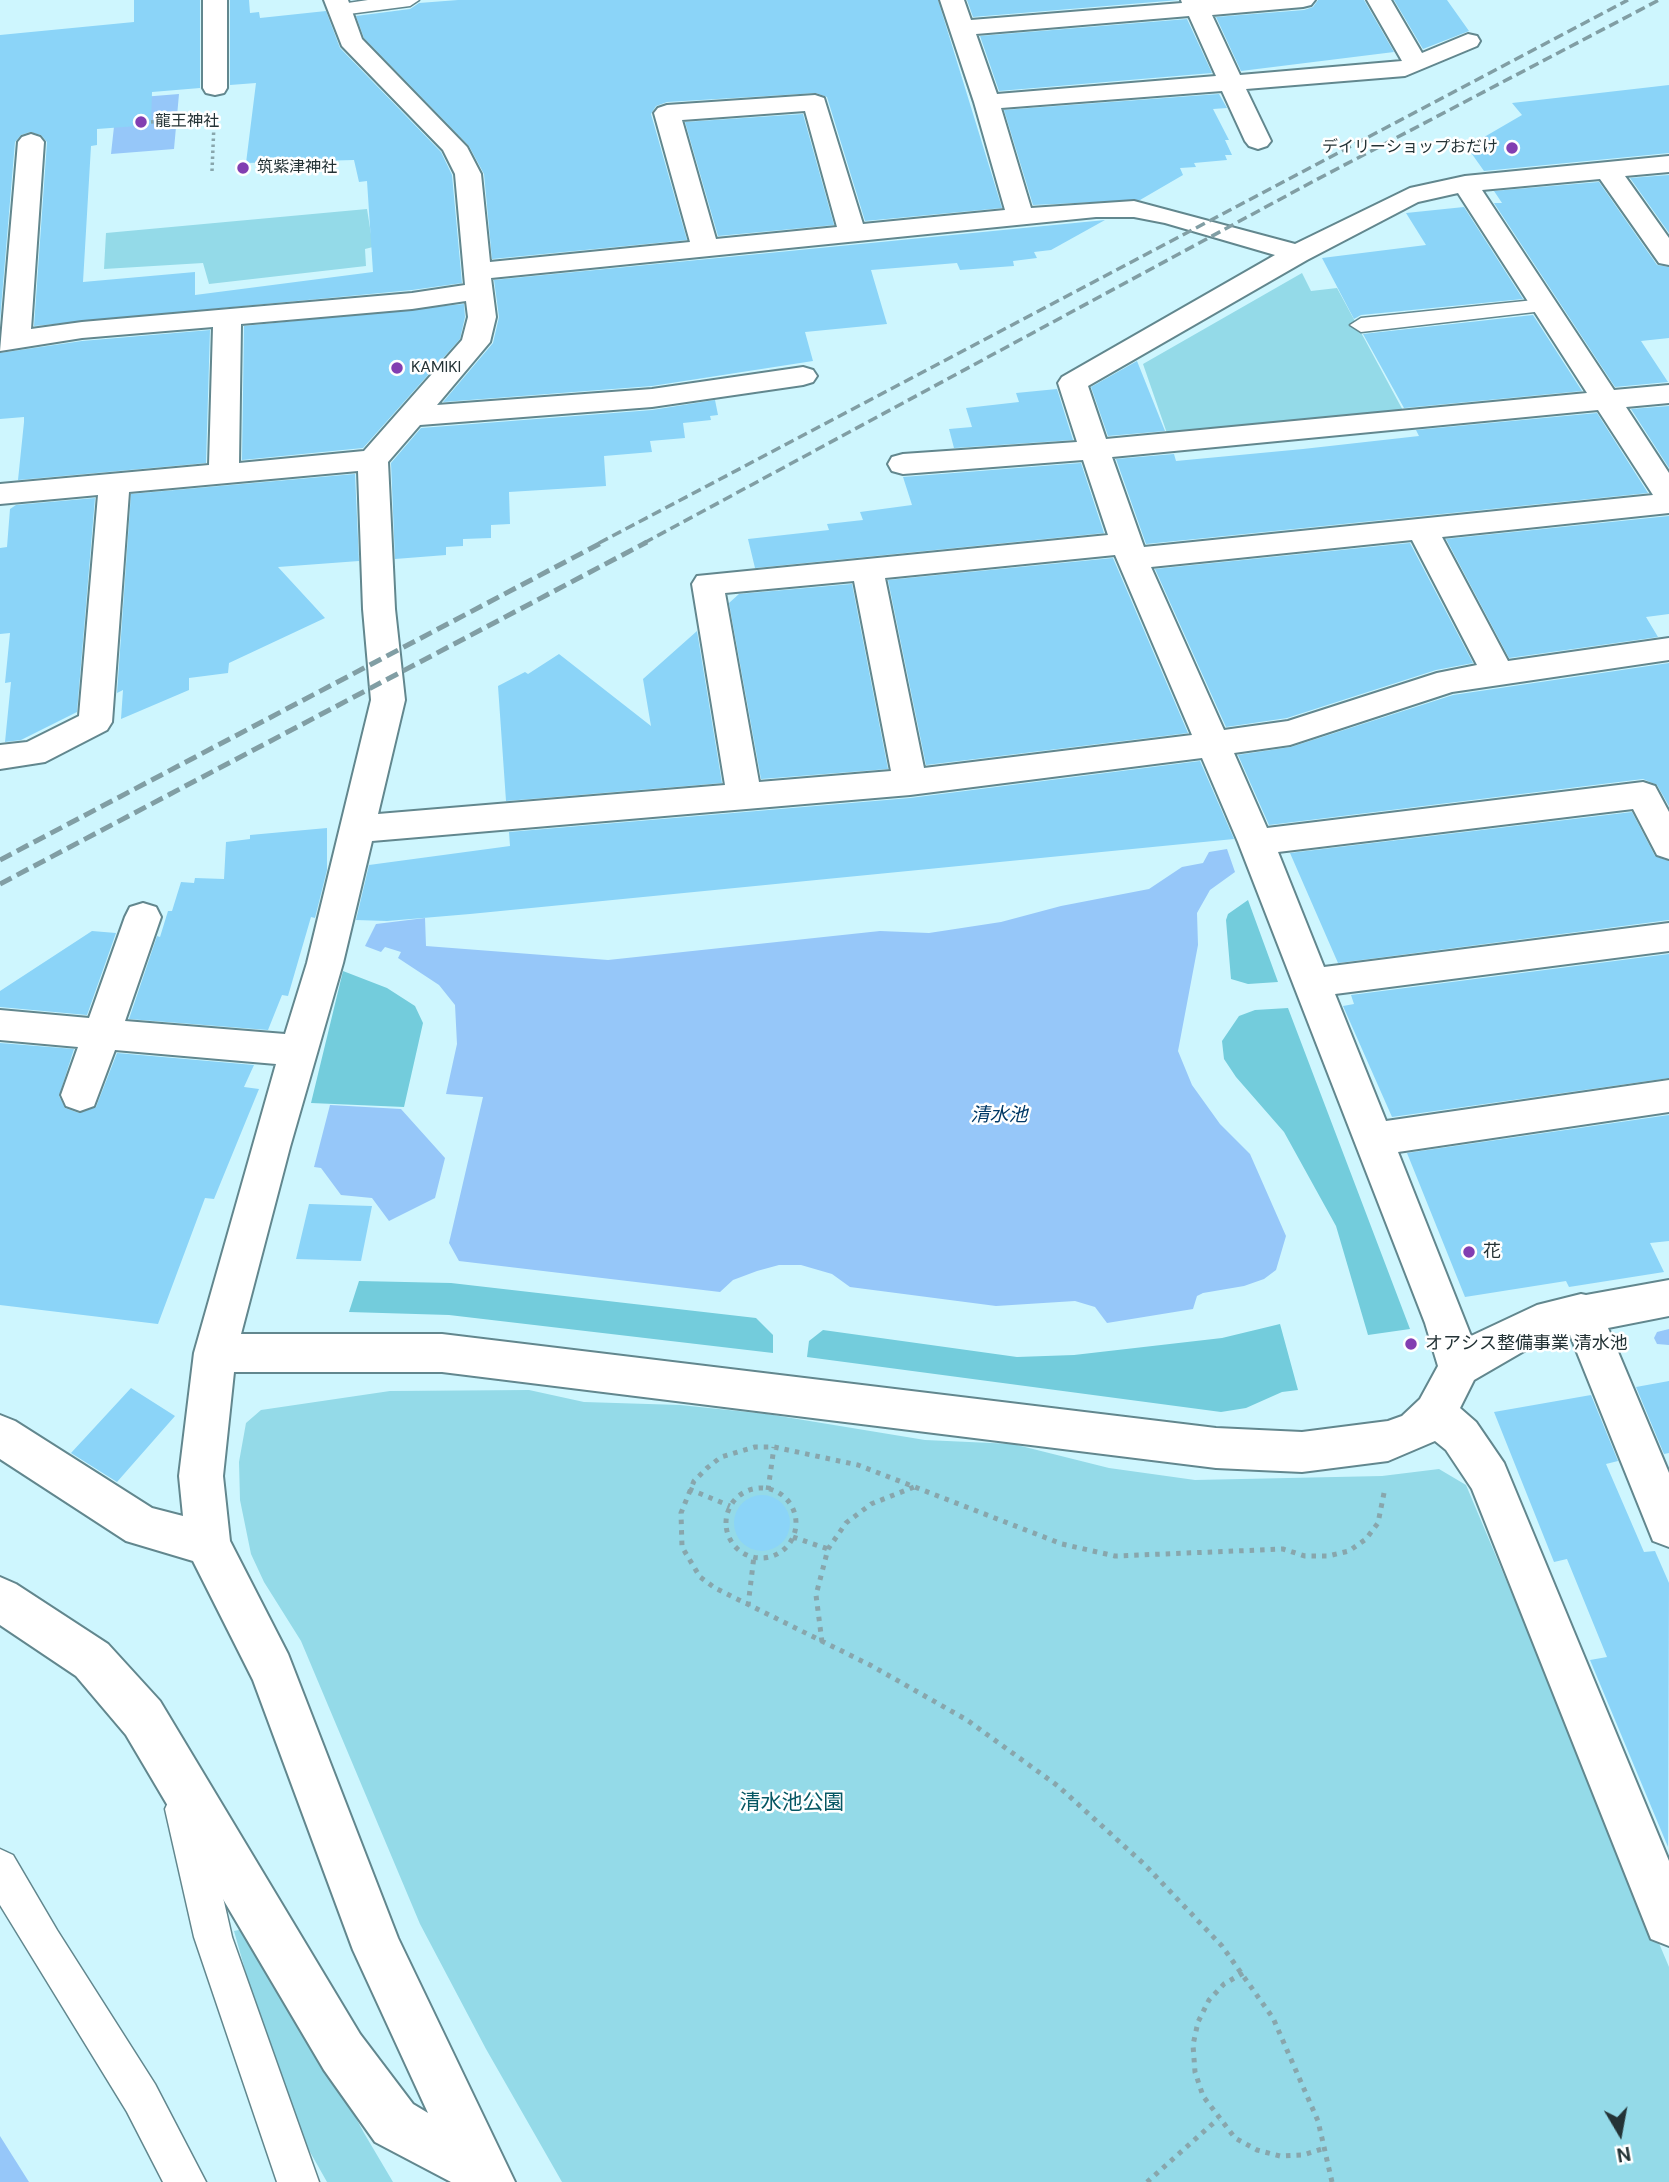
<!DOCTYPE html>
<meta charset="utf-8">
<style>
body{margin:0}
#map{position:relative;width:1669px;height:2182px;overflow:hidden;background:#cef6fe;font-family:"DM Sans",sans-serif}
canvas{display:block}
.north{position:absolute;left:1585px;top:2098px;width:70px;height:70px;-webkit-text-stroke:5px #fff;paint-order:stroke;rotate:170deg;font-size:19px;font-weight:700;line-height:28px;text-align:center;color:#243336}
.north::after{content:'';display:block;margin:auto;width:24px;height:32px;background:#243336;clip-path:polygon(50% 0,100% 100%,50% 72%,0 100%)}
</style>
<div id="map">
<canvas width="1669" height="2182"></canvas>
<div class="north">N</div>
</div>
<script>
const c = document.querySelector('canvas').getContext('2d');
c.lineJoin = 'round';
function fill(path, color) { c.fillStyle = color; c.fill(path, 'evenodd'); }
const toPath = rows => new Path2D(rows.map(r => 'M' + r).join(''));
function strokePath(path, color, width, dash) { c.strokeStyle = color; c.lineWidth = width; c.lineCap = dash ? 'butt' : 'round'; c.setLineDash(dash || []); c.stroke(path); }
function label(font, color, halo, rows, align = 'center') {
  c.font = font + ' "DM Sans","Noto Sans JP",sans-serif'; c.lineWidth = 5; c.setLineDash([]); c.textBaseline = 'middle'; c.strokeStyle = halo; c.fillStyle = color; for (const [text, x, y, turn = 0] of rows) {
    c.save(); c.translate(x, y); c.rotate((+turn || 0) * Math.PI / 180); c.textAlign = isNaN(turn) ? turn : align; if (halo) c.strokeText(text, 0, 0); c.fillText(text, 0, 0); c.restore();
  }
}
const green = toPath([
 [367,209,373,247,365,249,366,266,209,284,203,263,104,269,106,233],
 [1302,273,1311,291,1337,288,1406,416,1169,439,1143,364],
 [529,1390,584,1402,680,1405,767,1414,925,1440,1013,1444,1109,1468,1195,1480,1382,1476,1439,1469,1466,1485,1669,1967,1669,2182,562,2182,486,2049,420,1924,301,1641,264,1582,251,1554,240,1500,239,1462,246,1423,261,1410,390,1391],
 [253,1927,364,2133,393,2182,327,2182,305,2143,255,2005,234,1931]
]);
const forest = toPath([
 [1248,900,1278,982,1248,984,1231,979,1226,920,1228,914],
 [343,971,387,988,415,1006,423,1023,404,1107,311,1103],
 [1288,1008,1410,1329,1368,1335,1336,1226,1284,1132,1236,1077,1224,1059,1222,1041,1239,1016,1255,1010],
 [359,1281,451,1283,756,1318,773,1335,773,1353,449,1315,349,1312],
 [1280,1324,1298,1390,1282,1392,1246,1408,1221,1412,807,1357,809,1341,823,1330,1017,1357,1074,1355,1222,1338]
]);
const water = toPath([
 [179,94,174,149,111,154,117,99],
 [1227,849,1235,872,1210,890,1197,913,1198,945,1178,1051,1192,1085,1220,1124,1250,1154,1286,1236,1276,1270,1264,1279,1244,1286,1203,1293,1197,1296,1193,1309,1107,1323,1095,1307,1075,1301,996,1306,850,1287,832,1274,801,1265,779,1265,757,1271,733,1280,720,1292,459,1261,449,1243,483,1097,446,1094,457,1044,455,1005,439,985,398,958,401,952,385,947,381,952,365,946,376,924,425,918,426,946,608,960,880,931,929,933,1001,922,1061,906,1149,889,1182,867,1203,863,1209,852],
 [330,1105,401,1109,445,1158,435,1198,389,1221,372,1198,341,1195,321,1168,314,1167],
 [0,2136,29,2182,0,2182]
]);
const stream = toPath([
 [1669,1329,1669,1345,1657,1344,1654,1338,1657,1332,1669,1329]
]);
const building = toPath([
 [134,0,200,0,200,88,152,92,151,125,97,129,97,145,91,146,83,282,195,272,195,295,373,272,367,181,359,182,354,160,246,163,256,83,230,85,230,0,249,0,250,13,259,12,260,18,326,11,340,48,441,152,452,175,462,283,412,290,34,326,47,142,41,135,30,132,21,135,15,142,0,320,0,35,134,22],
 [458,0,938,0,1002,208,865,221,827,97,816,93,667,102,656,106,651,114,687,240,492,259,484,174,469,146,364,38,356,16,410,9,419,3],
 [967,0,1179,0,973,17],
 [1318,0,1364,0,1394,52,1241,71,1216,17,1304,10,1313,7],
 [1394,0,1447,0,1469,31,1423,49],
 [1187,19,1212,73,999,91,980,36],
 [1669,85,1669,153,1484,171,1467,147,1522,115,1512,103],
 [1219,94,1227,108,1213,109,1229,140,1225,140,1232,155,1225,155,1227,160,1194,163,1196,167,1180,168,1183,175,1140,200,1033,205,1004,110],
 [803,114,834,225,718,236,685,122],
 [1669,175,1669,233,1630,178],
 [1599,182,1657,265,1669,267,1669,338,1641,341,1668,382,1615,387,1494,203,1502,203,1494,191],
 [1464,207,1523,299,1361,315,1354,319,1322,258,1426,245,1406,213],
 [1105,220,1051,250,1034,252,1037,258,1013,261,1014,266,960,270,957,263,871,270,887,324,805,332,813,361,652,386,443,402,493,343,499,317,494,280],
 [464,304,465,317,460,339,363,448,242,460,244,326],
 [1533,315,1582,391,1404,408,1363,334],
 [210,330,206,463,18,480,24,422,24,417,0,419,0,353,82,341],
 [1137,361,1165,431,1108,436,1091,387],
 [1057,389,1073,440,954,448,949,429,972,427,966,408,1019,402,1016,393],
 [715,400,718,415,710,416,711,420,683,423,685,438,650,441,652,452,604,456,606,486,509,492,510,524,491,525,491,538,463,539,463,546,446,547,446,555,395,559,391,463,421,428,652,410],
 [1669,406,1669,468,1631,409],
 [1597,413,1648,493,1146,544,1116,459,1174,454,1176,461,1303,449,1419,436,1416,430],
 [1081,463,1104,533,755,568,748,539,829,530,827,524,863,520,860,512,912,505,903,477],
 [355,474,359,561,278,567,325,618,229,663,228,673,189,678,189,690,121,719,123,690,117,693,131,494],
 [95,498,77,712,21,740,5,742,11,682,5,683,10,633,0,634,0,548,7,547,10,509,16,505],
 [1669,516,1669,614,1646,617,1658,637,1509,658,1446,539],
 [1410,543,1473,663,1436,670,1287,718,1226,727,1155,569],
 [1113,558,1188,733,926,765,888,580],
 [852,584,888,769,761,779,729,603,739,594],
 [697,631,722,783,506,801,498,686,525,672,528,674,559,654,651,726,643,679],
 [1669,663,1669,806,1657,785,1643,779,1269,825,1238,755,1291,747,1453,695],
 [1200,761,1234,839,470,914,387,921,356,920,369,865,510,846,509,832,910,798],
 [1632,812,1655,856,1669,861,1669,920,1338,963,1290,853],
 [327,828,327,870,315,918,311,917,288,996,282,995,268,1030,129,1019,157,936,160,937,168,911,172,911,181,882,194,883,195,878,224,879,226,842,250,839,250,835],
 [92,931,116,933,87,1015,0,1007,0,991],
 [1669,954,1669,1078,1392,1117,1343,1006,1354,1004,1351,995],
 [0,1043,74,1049,59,1096,65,1108,79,1113,96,1107,117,1053,254,1065,244,1087,259,1089,214,1199,205,1198,158,1324,0,1305],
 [1669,1115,1669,1241,1650,1243,1664,1272,1569,1287,1566,1281,1465,1297,1407,1153],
 [309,1204,372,1206,361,1261,296,1259],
 [1669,1381,1669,1453,1664,1454,1636,1387],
 [131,1388,175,1416,117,1482,71,1453],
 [1591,1395,1618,1461,1606,1464,1644,1552,1655,1551,1669,1583,1668,1847,1590,1660,1607,1657,1567,1559,1554,1562,1494,1412],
 '734 1523a28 28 0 1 1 56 0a28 28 0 1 1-56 0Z'
]);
const pathFar1 = toPath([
 [151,122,192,118],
 [212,171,214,124]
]);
const path = toPath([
 '726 1523a35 35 0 1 1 70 0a35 35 0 1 1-70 0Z',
 [689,1489,730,1506],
 [768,1490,774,1447],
 [793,1537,828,1549],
 [748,1606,754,1556],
 [822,1642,816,1595,828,1549,846,1523,871,1504,914,1487],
 [1243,1973,1224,1984,1209,2000,1198,2022,1193,2045,1195,2072,1203,2096,1235,2138,1257,2150,1280,2156,1303,2155,1325,2148],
 [1147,2182,1218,2119],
 [1332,2182,1318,2121,1273,2018,1222,1946,1145,1865,1058,1786,967,1720,872,1666,715,1588,700,1577,682,1547,681,1513,694,1481,707,1468,721,1457,755,1447,774,1447,858,1465,1062,1544,1115,1556,1283,1549,1305,1556,1328,1556,1349,1551,1366,1539,1378,1523,1384,1493]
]);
const service = toPath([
 [368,0,419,0,410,6,341,15,332,9,334,5,368,0],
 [1544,299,1555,305,1552,310,1361,332,1350,325,1361,318,1544,299],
 [184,1790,197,1796,203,1809,232,1937,319,2182,277,2182,194,1937,165,1809,171,1796,184,1790],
 [0,1849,13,1855,57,1930,155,2084,206,2182,163,2182,127,2112,0,1905,0,1849]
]);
const minor = toPath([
 [203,0,227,0,227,88,224,93,215,95,206,93,203,88,203,0],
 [324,0,348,0,362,39,467,147,481,174,490,262,690,242,654,113,658,108,667,105,815,95,824,98,863,224,1005,210,974,102,940,0,964,0,971,20,1182,3,1181,0,1315,0,1311,5,1303,7,1212,15,1240,75,1402,61,1367,0,1391,0,1422,53,1468,34,1477,36,1480,41,1477,46,1405,76,1246,89,1271,141,1267,146,1258,149,1249,146,1245,141,1222,91,1001,108,1031,208,1134,201,1295,244,1410,188,1465,176,1669,156,1669,172,1625,176,1669,238,1669,265,1659,263,1600,179,1482,190,1614,390,1669,385,1669,403,1626,407,1669,473,1669,513,1442,537,1508,661,1669,638,1669,660,1452,692,1290,745,1234,753,1267,828,1643,782,1655,786,1669,812,1669,859,1657,855,1633,809,1278,852,1324,967,1669,923,1669,951,1335,994,1386,1121,1669,1080,1669,1112,1398,1152,1471,1336,1537,1305,1581,1294,1586,1295,1669,1280,1669,1316,1608,1328,1669,1473,1669,1547,1653,1541,1570,1335,1543,1340,1474,1380,1460,1408,1476,1422,1504,1463,1669,1861,1669,1946,1651,1939,1472,1489,1446,1450,1435,1441,1388,1461,1302,1472,1216,1468,442,1372,234,1372,223,1476,230,1541,288,1654,398,1938,515,2182,451,2182,375,2142,324,2070,126,1735,76,1676,0,1625,0,1577,16,1584,108,1644,160,1701,360,2034,413,2104,428,2113,353,1950,253,1680,193,1561,126,1541,0,1459,0,1415,15,1421,152,1508,183,1516,179,1476,194,1353,276,1064,115,1050,94,1106,80,1111,66,1106,61,1095,78,1047,0,1040,0,1010,89,1018,125,917,130,907,143,903,156,907,161,917,125,1021,285,1034,307,963,371,700,363,609,358,471,129,492,112,722,107,730,45,762,0,769,0,745,27,742,79,716,98,495,0,504,0,484,209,465,213,327,82,338,0,351,18,142,22,137,31,134,40,137,44,142,31,329,82,322,412,293,465,285,455,174,443,150,342,46,324,0],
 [1189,16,1216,76,997,94,976,34,1189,16],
 [805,111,837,227,716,239,682,120,805,111],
 [1458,193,1587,393,1106,439,1088,386,1307,260,1418,202,1458,193],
 [1096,217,1134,217,1165,223,1275,255,1062,377,1058,383,1077,442,903,454,892,457,888,464,892,471,903,474,1083,460,1108,535,697,576,692,584,725,785,378,814,405,700,395,609,388,462,420,425,652,407,803,385,813,382,817,376,813,370,803,367,652,389,437,405,490,342,496,317,491,278,1096,217],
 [466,301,468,317,462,340,364,451,239,463,241,324,412,309,466,301],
 [1598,410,1653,495,1144,547,1112,457,1598,410],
 [1412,540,1477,665,1437,673,1288,721,1224,730,1151,567,1412,540],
 [1115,555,1192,735,924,768,885,578,1115,555],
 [854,581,891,771,759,782,725,593,854,581],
 [1202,758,1238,842,1425,1323,1438,1366,1420,1399,1402,1416,1388,1421,1302,1432,1216,1428,442,1334,241,1334,290,1147,343,963,372,841,910,795,1202,758]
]);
const railFar1 = toPath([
 [599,543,1628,0],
 [644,543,1312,182,1659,0]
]);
const rail = toPath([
 [0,860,603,542],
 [0,884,647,542]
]);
const markers = [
 [141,122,7,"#823eb1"],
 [1512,148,7,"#823eb1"],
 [243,168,7,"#823eb1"],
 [397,368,7,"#823eb1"],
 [1469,1252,7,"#823eb1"],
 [1411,1344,7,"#823eb1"]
];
const farPoinames = [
 ["龍王神社",155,122],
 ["デイリーショップおだけ",1498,148,"right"],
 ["筑紫津神社",257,168],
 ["KAMIKI",411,368]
];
const poiNames = [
 ["花",1483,1252],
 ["オアシス整備事業 清水池",1425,1344]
];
const waterNames = [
 ["清水池",999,1116]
];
const nearParknames = [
 ["清水池公園",792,1803]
];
fill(green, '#94dae8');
fill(forest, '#73ccdc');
fill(water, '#96c7f9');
fill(stream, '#96c7f9');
fill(building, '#8bd4f8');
strokePath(service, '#62878e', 3);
strokePath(minor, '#62878e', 4);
strokePath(pathFar1, '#88a6ac', 3.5, [2.5, 3.5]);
strokePath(path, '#88a6ac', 5, [4.5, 6]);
fill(service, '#fff');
fill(minor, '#fff');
strokePath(railFar1, '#819ea4', 3.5, [10, 5]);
strokePath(rail, '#819ea4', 5, [13, 6]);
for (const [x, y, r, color] of markers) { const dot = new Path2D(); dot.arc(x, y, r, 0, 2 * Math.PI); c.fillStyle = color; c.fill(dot); strokePath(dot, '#fff', 2.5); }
label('16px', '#243336', '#fff', farPoinames, 'left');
label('18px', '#243336', '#fff', poiNames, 'left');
label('italic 19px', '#013966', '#fff', waterNames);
label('21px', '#065763', '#fff', nearParknames);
</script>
